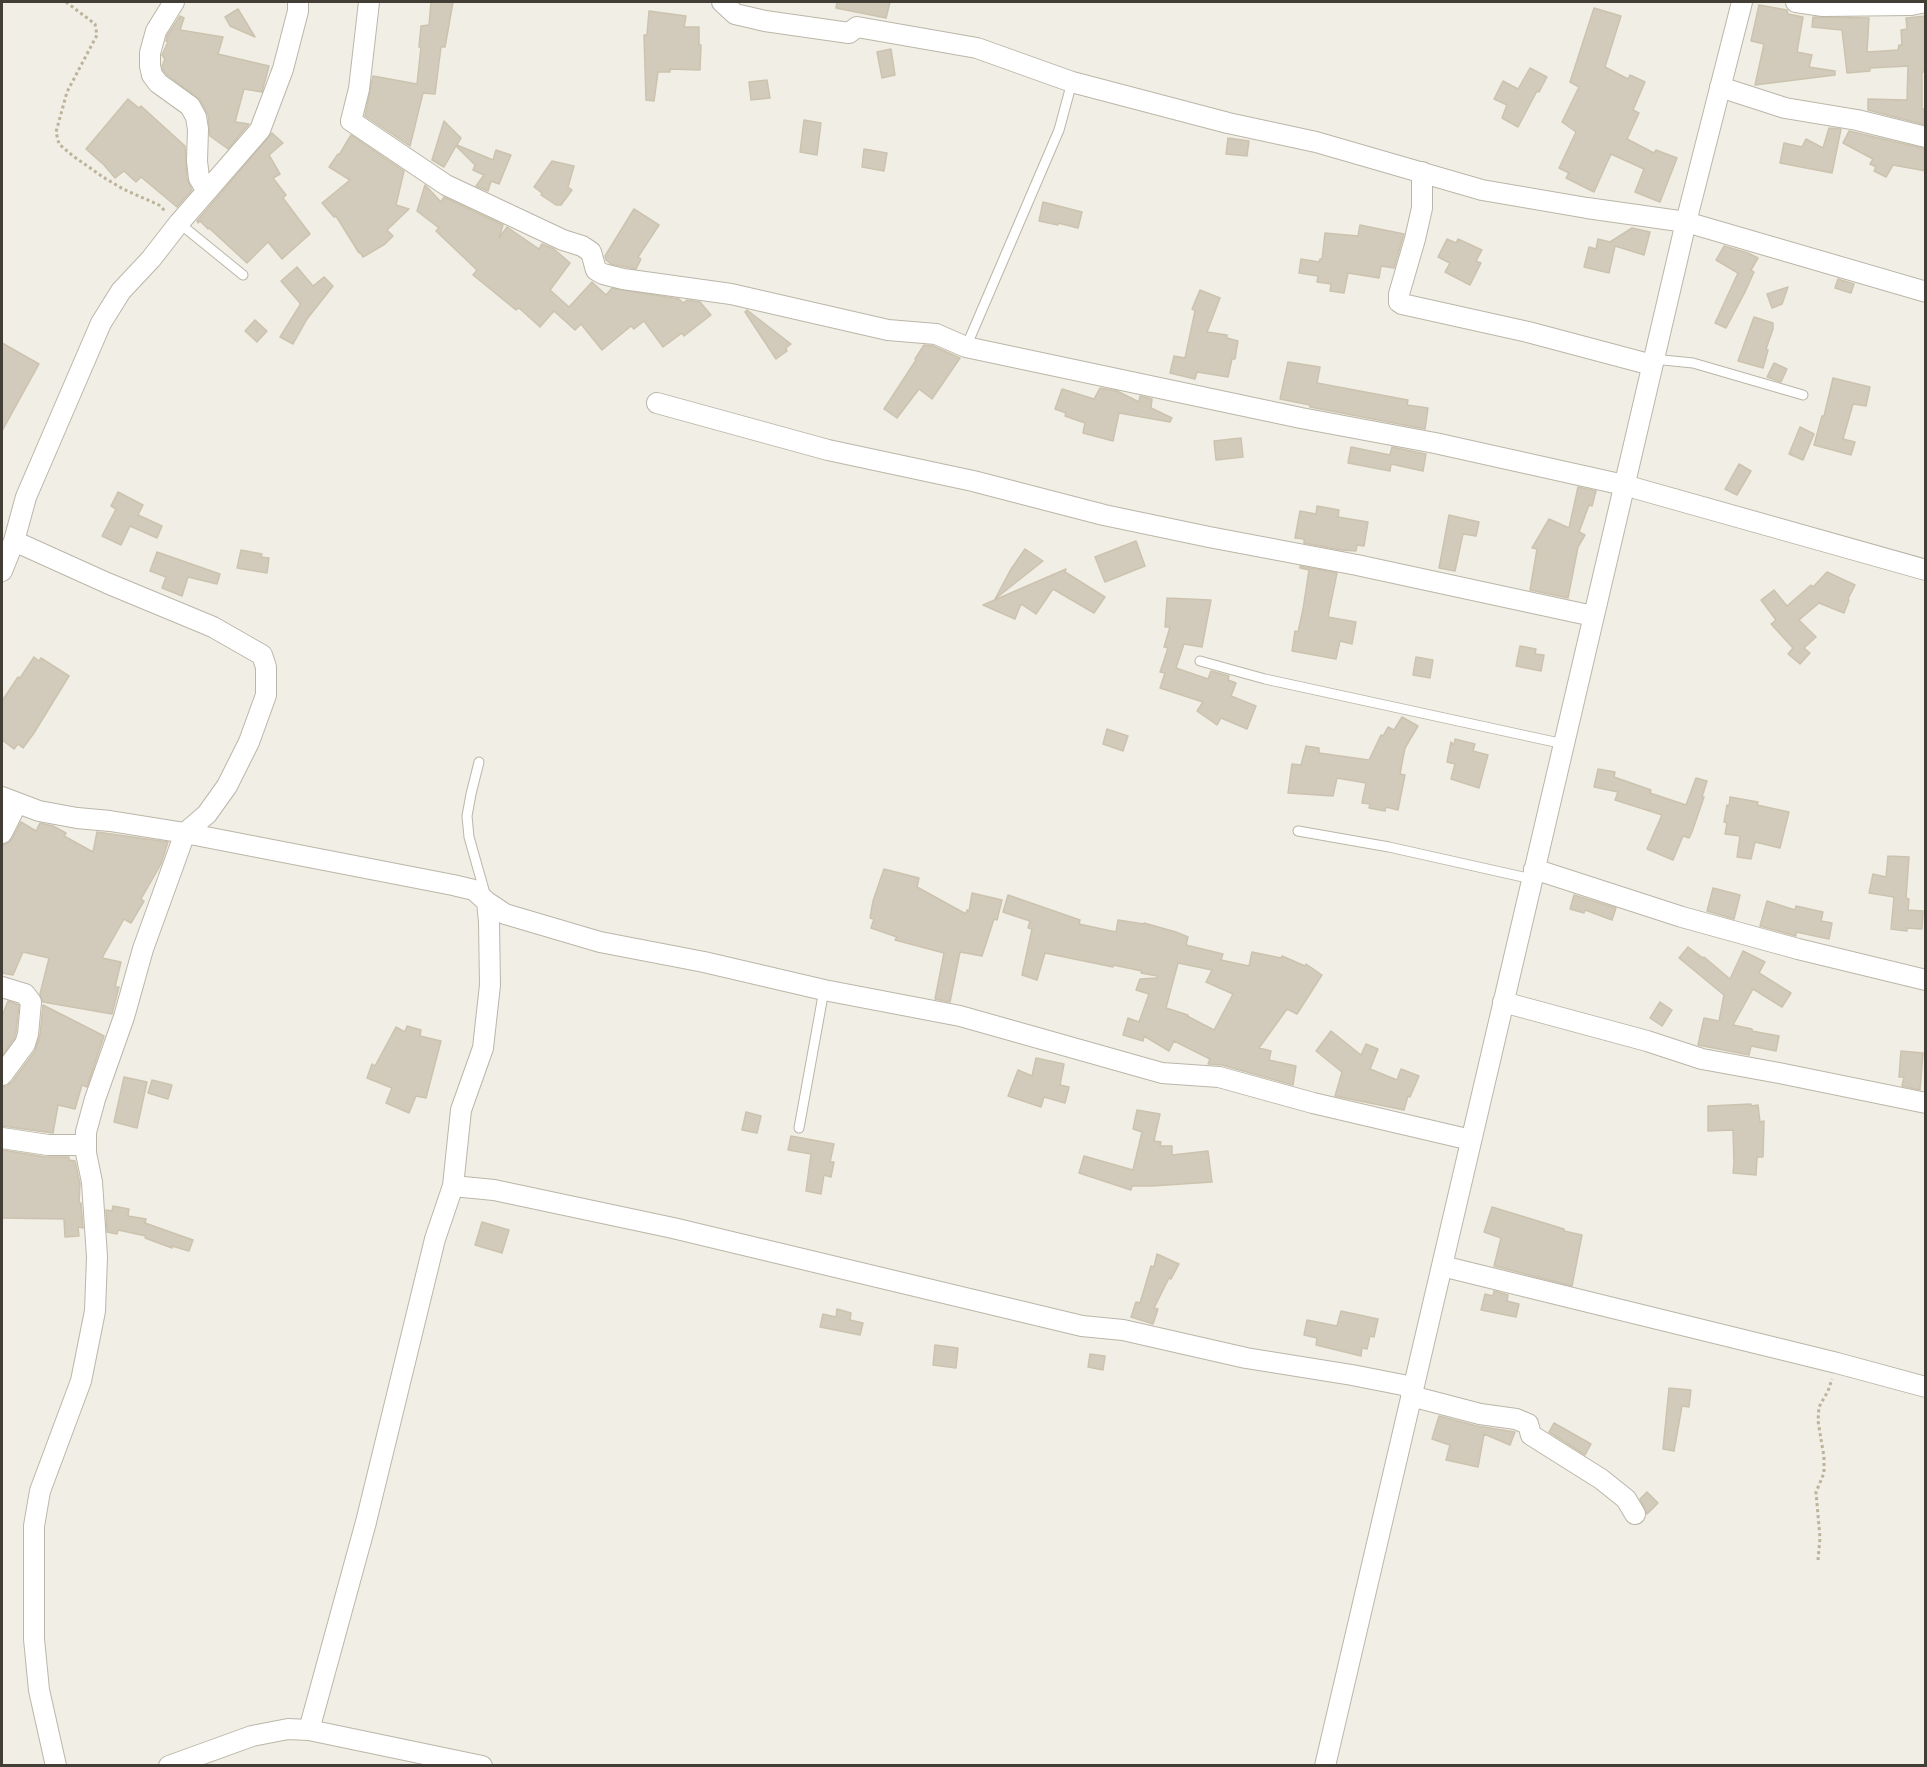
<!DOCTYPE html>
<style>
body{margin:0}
#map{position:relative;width:1927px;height:1767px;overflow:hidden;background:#f1eee5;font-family:"Asap Condensed",sans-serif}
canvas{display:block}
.frame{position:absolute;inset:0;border:3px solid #433e35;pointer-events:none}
</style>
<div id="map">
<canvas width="1927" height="1767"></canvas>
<div class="frame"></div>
</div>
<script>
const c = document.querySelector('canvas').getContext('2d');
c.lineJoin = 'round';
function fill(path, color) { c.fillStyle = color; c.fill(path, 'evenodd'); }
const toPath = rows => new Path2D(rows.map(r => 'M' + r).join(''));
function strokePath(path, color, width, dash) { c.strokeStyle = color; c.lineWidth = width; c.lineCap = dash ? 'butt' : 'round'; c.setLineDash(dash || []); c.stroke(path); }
const building = toPath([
 [431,2,453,2,445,47,441,47,435,94,423,93,410,146,365,116,373,76,417,84,421,47,419,47,421,26,429,25,431,2],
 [837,2,890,2,886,18,836,8,837,2],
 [1759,5,1787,10,1788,14,1803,17,1797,52,1812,55,1809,67,1835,71,1835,75,1755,85,1764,44,1751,41,1759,5],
 [1594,8,1621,16,1605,67,1628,79,1630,75,1645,82,1633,110,1639,113,1627,139,1654,153,1656,150,1677,158,1660,202,1635,192,1644,169,1611,154,1594,192,1566,178,1569,173,1559,168,1576,132,1562,122,1579,87,1570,82,1594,8],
 [238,9,255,37,230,26,225,17,238,9],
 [649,11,686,16,684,27,699,27,699,45,701,45,700,70,670,69,670,72,658,72,654,101,646,100,644,35,647,35,649,11],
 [180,16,184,18,180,30,223,37,218,54,269,66,262,92,244,89,235,122,249,124,228,149,210,136,208,115,200,100,166,74,163,70,162,66,165,59,162,55,168,42,166,41,167,36,180,16],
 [1926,16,1926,72,1922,72,1922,109,1926,109,1926,125,1868,110,1868,99,1907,100,1908,66,1870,68,1870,71,1847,73,1842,30,1812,27,1813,17,1869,18,1867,52,1898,50,1899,45,1902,45,1901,30,1907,29,1906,18,1926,16],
 [891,49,895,75,882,78,877,52,891,49],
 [1530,68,1547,77,1539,92,1537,91,1518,127,1502,118,1507,105,1494,99,1503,81,1518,89,1530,68],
 [767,80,770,98,751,100,749,82,767,80],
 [128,99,139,108,141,106,185,146,187,179,192,190,177,207,141,177,136,182,124,171,115,178,104,165,86,149,128,99],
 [804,120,821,123,817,155,800,152,804,120],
 [444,121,461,138,457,145,493,160,496,150,511,155,499,184,491,181,488,191,476,186,484,175,473,170,475,165,456,146,444,167,432,160,444,121],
 [1829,128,1841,129,1832,173,1780,163,1784,143,1802,147,1806,139,1823,148,1829,128],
 [1849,131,1926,149,1926,171,1893,165,1886,177,1874,171,1876,167,1870,164,1873,159,1843,143,1849,131],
 [272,133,283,143,269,155,280,174,273,178,286,195,283,198,310,234,282,259,268,242,247,263,209,228,208,229,200,221,198,223,197,221,272,133],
 [351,135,404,171,396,205,409,209,387,230,393,236,385,244,363,257,360,252,359,253,336,216,334,217,322,203,350,180,329,167,338,154,339,155,351,135],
 [1228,138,1249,141,1247,156,1226,154,1228,138],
 [864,149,887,153,884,171,862,167,864,149],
 [552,161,574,166,568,187,572,190,561,205,556,205,541,195,542,193,534,187,552,161],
 [425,185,441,202,444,197,503,225,499,238,507,227,539,249,542,244,554,249,570,263,550,290,569,307,592,282,606,295,612,288,679,299,683,303,687,300,700,302,711,315,684,336,682,333,663,347,644,321,634,329,631,326,602,350,581,324,575,330,554,311,540,327,519,308,516,310,473,275,477,270,436,231,439,228,417,211,425,185],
 [1043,202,1082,212,1078,228,1058,223,1058,225,1039,221,1043,202],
 [634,209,659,225,638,257,641,259,636,269,611,264,606,260,605,256,634,209],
 [1360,225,1404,234,1394,268,1381,266,1379,278,1348,273,1344,293,1330,291,1331,284,1317,282,1318,276,1299,273,1301,259,1319,262,1320,259,1322,259,1325,233,1358,236,1360,225],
 [1632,228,1650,232,1644,255,1615,246,1609,273,1584,267,1589,247,1596,249,1598,239,1610,242,1632,228],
 [1447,239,1456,243,1458,239,1482,250,1476,261,1481,263,1470,285,1445,272,1450,263,1438,257,1447,239],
 [1724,246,1748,253,1758,258,1751,270,1754,272,1745,292,1726,328,1715,323,1738,273,1716,260,1724,246],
 [297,267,313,286,324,277,333,286,307,319,293,344,280,337,300,305,300,303,281,281,297,267],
 [1838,279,1854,284,1851,293,1835,288,1838,279],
 [1788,287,1782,304,1772,308,1767,294,1788,287],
 [1200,290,1220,298,1207,332,1227,335,1227,338,1238,341,1235,359,1232,359,1228,377,1197,372,1195,379,1170,373,1174,356,1185,358,1195,311,1192,309,1200,290],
 [747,310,791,344,786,348,787,351,776,359,745,312,747,310],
 [1754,317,1773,323,1773,329,1766,349,1768,350,1763,368,1738,361,1754,317],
 [255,320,267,331,257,342,245,331,255,320],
 [2,343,39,364,2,431,2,343],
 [924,345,933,346,960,358,932,399,919,389,897,418,884,409,916,360,915,359,924,345],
 [1288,362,1320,367,1317,383,1408,400,1407,405,1428,408,1425,429,1310,407,1310,405,1280,399,1288,362],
 [1774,363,1787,369,1781,382,1767,377,1774,363],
 [1833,378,1870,387,1866,406,1853,404,1843,439,1855,442,1851,455,1814,445,1822,416,1824,416,1833,378],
 [1100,388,1117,391,1139,402,1140,396,1152,399,1151,408,1172,418,1170,422,1119,413,1113,441,1083,433,1085,423,1065,416,1066,413,1055,409,1062,389,1094,399,1100,388],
 [1800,427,1814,434,1803,460,1789,454,1800,427],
 [1241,438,1243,457,1216,460,1214,441,1241,438],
 [1351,447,1390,455,1392,447,1426,454,1423,471,1391,464,1390,471,1348,463,1351,447],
 [1739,464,1751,471,1737,495,1725,489,1739,464],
 [1578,487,1596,491,1592,506,1589,505,1579,532,1585,535,1578,547,1568,598,1530,590,1537,549,1532,548,1549,519,1569,528,1578,487],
 [118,492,143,505,138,515,162,526,157,538,130,526,121,545,102,536,116,509,111,506,118,492],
 [1317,506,1339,510,1338,517,1368,522,1364,546,1357,545,1356,551,1341,550,1304,543,1304,539,1295,538,1300,511,1316,514,1317,506],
 [1449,515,1479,522,1476,536,1463,534,1455,571,1439,568,1449,515],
 [1136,541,1145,566,1105,582,1095,557,1136,541],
 [1025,549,1043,561,995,599,1011,569,1025,549],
 [241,550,262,554,261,557,269,558,267,573,237,568,241,550],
 [157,552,220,574,217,584,188,577,182,596,162,588,166,577,150,571,157,552],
 [1300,566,1337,573,1328,617,1356,622,1352,644,1340,641,1336,659,1292,651,1295,631,1298,632,1303,609,1309,570,1300,568,1300,566],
 [1066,569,1065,572,1105,597,1094,613,1053,589,1036,614,1021,604,1015,619,983,605,1066,569],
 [1827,572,1855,585,1848,599,1849,600,1844,613,1819,603,1799,620,1816,637,1804,648,1810,653,1800,664,1788,654,1793,648,1771,624,1776,620,1761,600,1774,590,1787,606,1811,585,1813,587,1827,572],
 [1167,598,1211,600,1202,647,1184,644,1176,668,1208,679,1211,671,1229,676,1228,680,1236,683,1231,696,1256,706,1247,729,1221,718,1217,725,1197,711,1203,702,1160,688,1165,673,1160,672,1168,648,1164,647,1170,627,1165,627,1167,598],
 [1520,646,1536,649,1535,654,1544,655,1541,671,1516,666,1520,646],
 [34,657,39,661,41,658,69,676,34,733,23,748,18,744,14,749,2,740,2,701,18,677,20,678,34,657],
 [1416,657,1433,660,1430,678,1413,675,1416,657],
 [1402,717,1418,726,1405,748,1400,774,1405,775,1398,810,1386,807,1385,811,1369,808,1370,804,1362,803,1366,783,1337,778,1333,796,1288,793,1292,764,1301,765,1306,746,1319,748,1319,753,1369,760,1381,735,1383,736,1388,727,1394,730,1402,717],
 [1107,729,1128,736,1123,751,1103,744,1107,729],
 [1455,739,1475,744,1473,751,1488,755,1479,788,1451,779,1455,764,1447,762,1451,742,1454,745,1455,739],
 [1598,769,1615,772,1614,777,1651,790,1650,793,1686,805,1696,778,1707,781,1702,797,1704,797,1692,832,1689,838,1683,836,1673,860,1647,849,1662,815,1615,800,1618,792,1594,787,1598,769],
 [1730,797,1758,802,1757,805,1789,812,1780,848,1755,842,1751,859,1737,857,1740,836,1725,834,1727,823,1724,822,1727,805,1729,806,1730,797],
 [21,822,36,831,40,823,53,826,66,833,64,836,93,852,97,832,168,842,161,864,141,899,144,901,131,923,124,919,102,958,121,962,115,987,119,987,112,1014,43,1002,40,994,49,958,23,952,13,975,2,973,2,845,8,843,12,839,21,822],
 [1888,856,1909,857,1906,898,1909,899,1908,910,1923,911,1922,929,1907,928,1907,931,1891,929,1894,897,1869,893,1873,874,1886,877,1888,856],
 [884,869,919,878,917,887,966,914,967,910,969,911,972,893,1002,900,997,920,994,919,982,956,960,952,950,1002,935,999,944,953,895,940,897,937,871,928,874,919,870,918,873,901,884,869],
 [1713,888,1740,895,1734,919,1707,911,1713,888],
 [1008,895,1080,920,1079,924,1116,932,1118,920,1144,924,1144,923,1176,932,1188,937,1186,945,1223,954,1221,960,1249,966,1252,952,1281,958,1282,956,1305,966,1306,964,1322,975,1297,1014,1287,1009,1259,1048,1271,1051,1269,1060,1296,1066,1293,1085,1222,1065,1208,1064,1210,1059,1174,1041,1169,1051,1144,1036,1143,1041,1123,1035,1128,1018,1139,1022,1149,994,1136,990,1140,979,1157,978,1157,976,1141,973,1142,971,1113,965,1113,967,1045,953,1037,980,1022,975,1032,929,1028,928,1030,921,1003,912,1008,895],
 [1178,963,1212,970,1206,982,1233,994,1214,1030,1187,1016,1188,1015,1166,1008,1178,963],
 [1574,895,1616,908,1612,920,1585,910,1584,913,1570,909,1574,895],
 [1767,901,1795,910,1796,906,1823,912,1821,921,1832,923,1829,939,1796,932,1796,936,1760,926,1767,901],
 [1688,947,1703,958,1704,957,1730,979,1743,951,1765,962,1759,973,1791,993,1782,1007,1753,989,1733,1025,1752,1029,1752,1031,1779,1036,1776,1051,1751,1046,1749,1055,1698,1045,1704,1018,1719,1021,1724,995,1679,958,1688,947],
 [8,1001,19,1005,16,1032,14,1039,2,1056,2,1016,8,1001],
 [1660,1002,1672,1010,1662,1026,1650,1018,1660,1002],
 [43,1005,104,1036,87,1087,82,1085,75,1109,58,1105,53,1133,2,1126,2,1087,7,1086,12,1082,35,1051,40,1035,43,1005],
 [407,1026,421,1030,420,1036,441,1041,426,1098,416,1096,409,1113,386,1103,392,1088,367,1078,372,1064,375,1066,396,1027,405,1032,407,1026],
 [1331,1031,1361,1055,1366,1044,1378,1049,1370,1069,1397,1080,1401,1069,1419,1076,1410,1097,1408,1096,1404,1110,1335,1096,1342,1072,1316,1051,1331,1031],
 [1901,1051,1923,1053,1920,1090,1902,1086,1904,1077,1899,1077,1901,1051],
 [1036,1058,1064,1064,1060,1085,1069,1087,1065,1103,1044,1097,1041,1107,1008,1096,1018,1070,1032,1076,1036,1058],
 [124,1077,147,1082,137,1128,114,1122,124,1077],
 [152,1080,172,1085,168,1099,148,1093,152,1080],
 [1751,1104,1751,1106,1758,1105,1760,1122,1764,1121,1763,1157,1757,1157,1756,1175,1733,1173,1734,1164,1733,1130,1708,1131,1708,1106,1751,1104],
 [1137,1110,1160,1114,1154,1141,1161,1142,1160,1146,1172,1146,1172,1155,1208,1151,1212,1182,1152,1186,1132,1186,1131,1190,1079,1173,1084,1156,1133,1170,1142,1132,1133,1129,1137,1110],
 [746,1112,761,1116,757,1133,742,1130,746,1112],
 [791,1136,834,1144,830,1162,834,1162,831,1177,824,1175,821,1194,806,1191,811,1154,788,1150,791,1136],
 [2,1150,46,1157,69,1157,69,1160,75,1161,80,1184,79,1203,81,1203,83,1228,78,1227,79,1236,65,1237,64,1219,2,1218,2,1150],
 [113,1206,129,1209,128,1216,146,1219,145,1223,193,1240,189,1251,172,1246,172,1248,145,1238,146,1236,118,1230,117,1234,107,1232,106,1210,112,1211,113,1206],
 [1492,1207,1564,1229,1564,1231,1582,1235,1572,1286,1494,1266,1501,1238,1484,1232,1492,1207],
 [482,1222,509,1230,502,1253,475,1245,482,1222],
 [1157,1254,1179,1264,1171,1279,1169,1278,1154,1308,1158,1309,1153,1324,1131,1317,1136,1302,1140,1303,1151,1266,1154,1267,1157,1254],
 [1494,1291,1508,1295,1507,1301,1519,1304,1516,1317,1481,1310,1485,1294,1493,1296,1494,1291],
 [837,1309,851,1313,850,1320,863,1323,860,1335,820,1327,823,1314,836,1317,837,1309],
 [1341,1311,1378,1319,1374,1337,1370,1336,1367,1349,1362,1348,1361,1356,1316,1345,1317,1338,1304,1335,1307,1320,1337,1326,1341,1311],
 [935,1345,958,1348,956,1368,933,1365,935,1345],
 [1090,1354,1105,1356,1103,1370,1088,1367,1090,1354],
 [1669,1388,1691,1390,1689,1407,1682,1406,1674,1451,1663,1449,1669,1388],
 [1439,1416,1477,1426,1515,1432,1510,1445,1484,1434,1478,1467,1446,1460,1450,1445,1432,1439,1439,1416],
 [1554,1423,1591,1444,1585,1455,1549,1432,1554,1423],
 [1647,1492,1658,1503,1647,1514,1640,1499,1647,1492]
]);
const path = toPath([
 [66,2,95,24,97,35,67,92,56,132,59,144,73,156,103,177,123,189,159,205,165,211],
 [1818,1560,1820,1538,1816,1492,1824,1473,1824,1457,1818,1421,1819,1407,1828,1391,1832,1379]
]);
const lane = toPath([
 [179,223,243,275],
 [966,347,1059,130,1072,82],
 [1653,359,1693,363,1803,395],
 [1200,661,1265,679,1564,744],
 [479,762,471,794,467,816,469,837,486,897],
 [1298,831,1389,847,1532,879],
 [799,1128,824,990]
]);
const street = toPath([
 [174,2,156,31,150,53,150,66,152,75,158,83,190,106,196,117,198,129,197,161,199,178,207,191],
 [369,2,359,89,351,121,446,185,563,240,582,246,591,252,596,270,603,274,623,279,731,294,888,330,936,334,966,347,1301,418,1435,443,1624,485,1926,570],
 [722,2,735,14,765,21,849,33,857,27,977,48,1072,82,1228,123,1316,142,1482,190,1587,208,1686,222,1926,292],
 [1796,2,1823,6,1911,5,1926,2],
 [1720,87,1785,108,1857,120,1926,137],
 [1422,172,1422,208,1415,239,1399,294,1399,302,1402,304,1528,332,1652,365],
 [657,403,828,450,973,481,1104,515,1209,537,1357,565,1593,616],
 [14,541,107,583,213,627,262,655,266,667,266,695,249,742,227,786,207,814,185,833,143,949,124,1017,95,1099,86,1132,86,1153,92,1182,97,1257,95,1311,81,1381,40,1491,34,1526,34,1639,39,1690,56,1766],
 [2,571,14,541,26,497,101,323,121,291,151,259,179,223,260,130,283,69,298,11,298,2],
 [2,797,39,811,77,818,110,821,185,833,453,885,474,890,487,902,489,922,490,985,483,1048,461,1110,453,1186,435,1239,366,1522,309,1730],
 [2,833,17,803],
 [1534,869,1682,917,1798,949,1926,980],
 [487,902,505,914,600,942,704,962,824,990,960,1016,1162,1073,1219,1077,1313,1103,1471,1140],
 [2,987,25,994,31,1002,28,1034,25,1044,2,1075],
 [1503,1002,1647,1041,1702,1059,1779,1073,1926,1103],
 [2,1138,48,1145,86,1145],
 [453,1186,494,1190,673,1228,1082,1326,1123,1330,1246,1358,1352,1375,1413,1387],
 [1442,1266,1837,1363,1926,1387],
 [1411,1396,1480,1414,1516,1419,1528,1424,1531,1435,1601,1479,1626,1499,1635,1514],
 [169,1766,252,1736,288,1729,309,1730,482,1766],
 [1325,1766,1686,222,1742,2]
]);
fill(building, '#d2cabb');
strokePath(building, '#ccc3af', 1.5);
strokePath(lane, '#bbb6a8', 11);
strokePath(street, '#bbb6a8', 22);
strokePath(path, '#bcb39a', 3, [3, 3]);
strokePath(lane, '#fff', 9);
strokePath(street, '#fff', 20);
</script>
